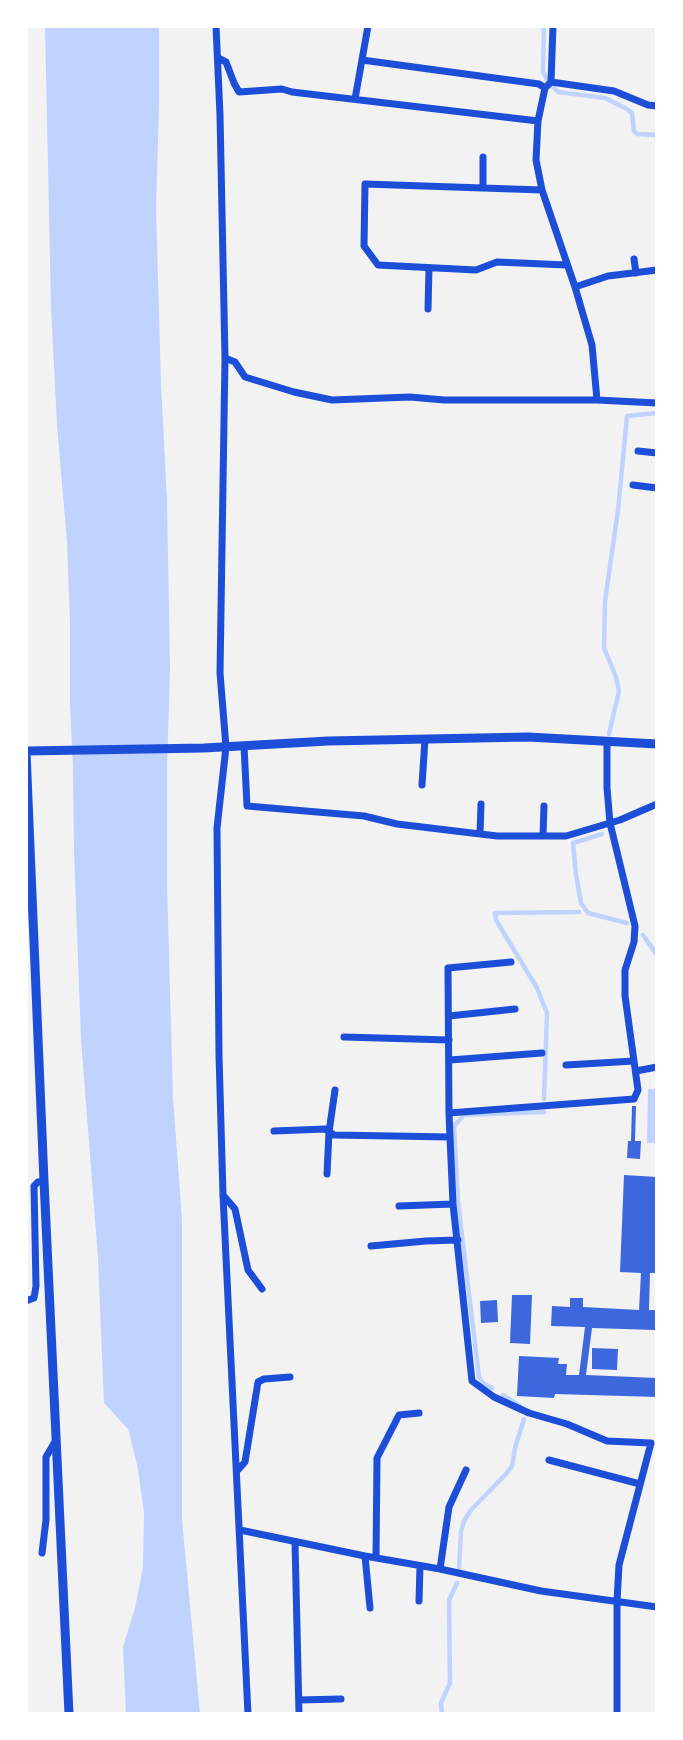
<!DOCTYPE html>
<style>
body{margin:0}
#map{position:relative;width:683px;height:1740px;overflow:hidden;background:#f2f2f2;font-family:Ubuntu,sans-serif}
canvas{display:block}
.frame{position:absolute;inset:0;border:28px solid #fff;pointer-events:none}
</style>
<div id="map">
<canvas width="683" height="1740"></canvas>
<div class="frame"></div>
</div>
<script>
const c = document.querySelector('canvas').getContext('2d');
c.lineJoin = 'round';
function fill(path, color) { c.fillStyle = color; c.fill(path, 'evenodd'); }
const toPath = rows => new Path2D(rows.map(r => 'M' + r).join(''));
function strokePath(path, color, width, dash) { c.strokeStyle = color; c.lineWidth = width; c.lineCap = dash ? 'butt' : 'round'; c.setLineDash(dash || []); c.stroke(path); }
const water = toPath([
 [45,26,159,26,159,105,156,208,161,384,167,500,170,668,167,768,167,883,173,1098,182,1219,182,1519,200,1714,126,1714,123,1647,135,1608,143,1567,144,1513,138,1469,128,1429,104,1403,98,1258,81,1040,74,852,73,769,70,704,70,622,67,542,57,425,51,307],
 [648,1089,657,1089,657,1143,647,1143]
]);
const stream = toPath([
 [544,26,543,72,550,84,558,92,605,98,627,109,632,113,634,131,637,134,657,135],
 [609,734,619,691,616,677,604,648,605,601,618,510,627,416,657,413],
 [602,834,573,843,576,875,581,903,588,913,627,923],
 [643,935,657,955],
 [544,1099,547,1013,537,988,496,920,495,913,579,912],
 [492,1388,483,1383,479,1377,458,1202,454,1126,464,1115,544,1112],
 [503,1395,520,1406],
 [459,1568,461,1532,464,1521,471,1510,506,1474,512,1466,515,1448,524,1419],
 [442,1714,441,1703,450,1683,449,1600,457,1583]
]);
const building = toPath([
 [632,1106,636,1106,635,1141,641,1141,640,1159,627,1158,628,1141,631,1141],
 [624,1175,657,1177,657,1273,650,1273,649,1310,656,1310,655,1330,592,1328,586,1375,657,1378,657,1397,555,1394,554,1398,517,1396,519,1356,559,1358,558,1364,567,1364,566,1375,579,1375,585,1327,551,1326,552,1306,570,1307,570,1298,583,1298,583,1307,639,1310,641,1273,620,1272],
 [512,1295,532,1295,530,1344,510,1343],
 [497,1300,498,1322,481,1323,480,1301],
 [592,1348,618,1349,617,1370,592,1369]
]);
const minor = toPath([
 [216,26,220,115,225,358,220,673,226,747,217,828,219,1055,223,1195,248,1714],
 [553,26,551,82,545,88,538,121,536,160,542,190,575,287,592,345,597,400],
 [218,58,226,62,234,83,239,92,282,89,292,92,538,121],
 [362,60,539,84,545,88],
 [551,82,614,91,648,105,657,106],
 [355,99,368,26],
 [483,188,483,157],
 [542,190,365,184,364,246,378,265,476,270,497,262,567,265],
 [634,259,636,273],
 [575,287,608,276,657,270],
 [428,309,429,268],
 [225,358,235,362,245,377,294,392,332,400,410,397,444,400,597,400,657,403],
 [638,451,657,453],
 [633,485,657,488],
 [607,741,607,788,610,823,635,926,634,942,625,970,625,996,638,1090,634,1099,449,1113,450,1137,453,1204,472,1381,494,1397,529,1413,567,1424,607,1441,651,1443,619,1565,617,1601,617,1714],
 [244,746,247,806,364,816,397,824,497,836,566,836,620,820,657,804],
 [422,785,425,739],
 [480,834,481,804],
 [543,836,544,806],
 [449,1016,515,1009],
 [344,1037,449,1040],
 [450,1060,542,1053],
 [566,1065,634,1061],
 [636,1071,657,1067],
 [449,1113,448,968,511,962],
 [274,1131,325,1129,334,1135,450,1137],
 [327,1174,329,1132,335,1090],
 [223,1195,235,1209,248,1270,262,1289],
 [399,1206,453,1204],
 [371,1246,426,1241,458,1240],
 [26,1301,34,1298,36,1286,34,1186,38,1182,44,1181],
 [549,1460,640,1484],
 [237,1471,245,1462,258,1382,264,1379,290,1377],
 [240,1530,365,1556,440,1569,541,1591,657,1607],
 [295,1542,299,1714],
 [42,1553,46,1520,46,1457,56,1440],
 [365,1556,370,1608],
 [376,1558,377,1458,399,1415,419,1413],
 [440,1569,449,1507,466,1470],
 [419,1601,420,1566],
 [299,1700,341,1699]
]);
const tertiary = toPath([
 [26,751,204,748,328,741,528,737,657,744],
 [26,752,44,1181,69,1714]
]);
fill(water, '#bfd3fe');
strokePath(stream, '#bfd3fe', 4.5);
fill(building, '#3d67dc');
strokePath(minor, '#1d4ed8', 7);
strokePath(tertiary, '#1d4ed8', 9);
</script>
